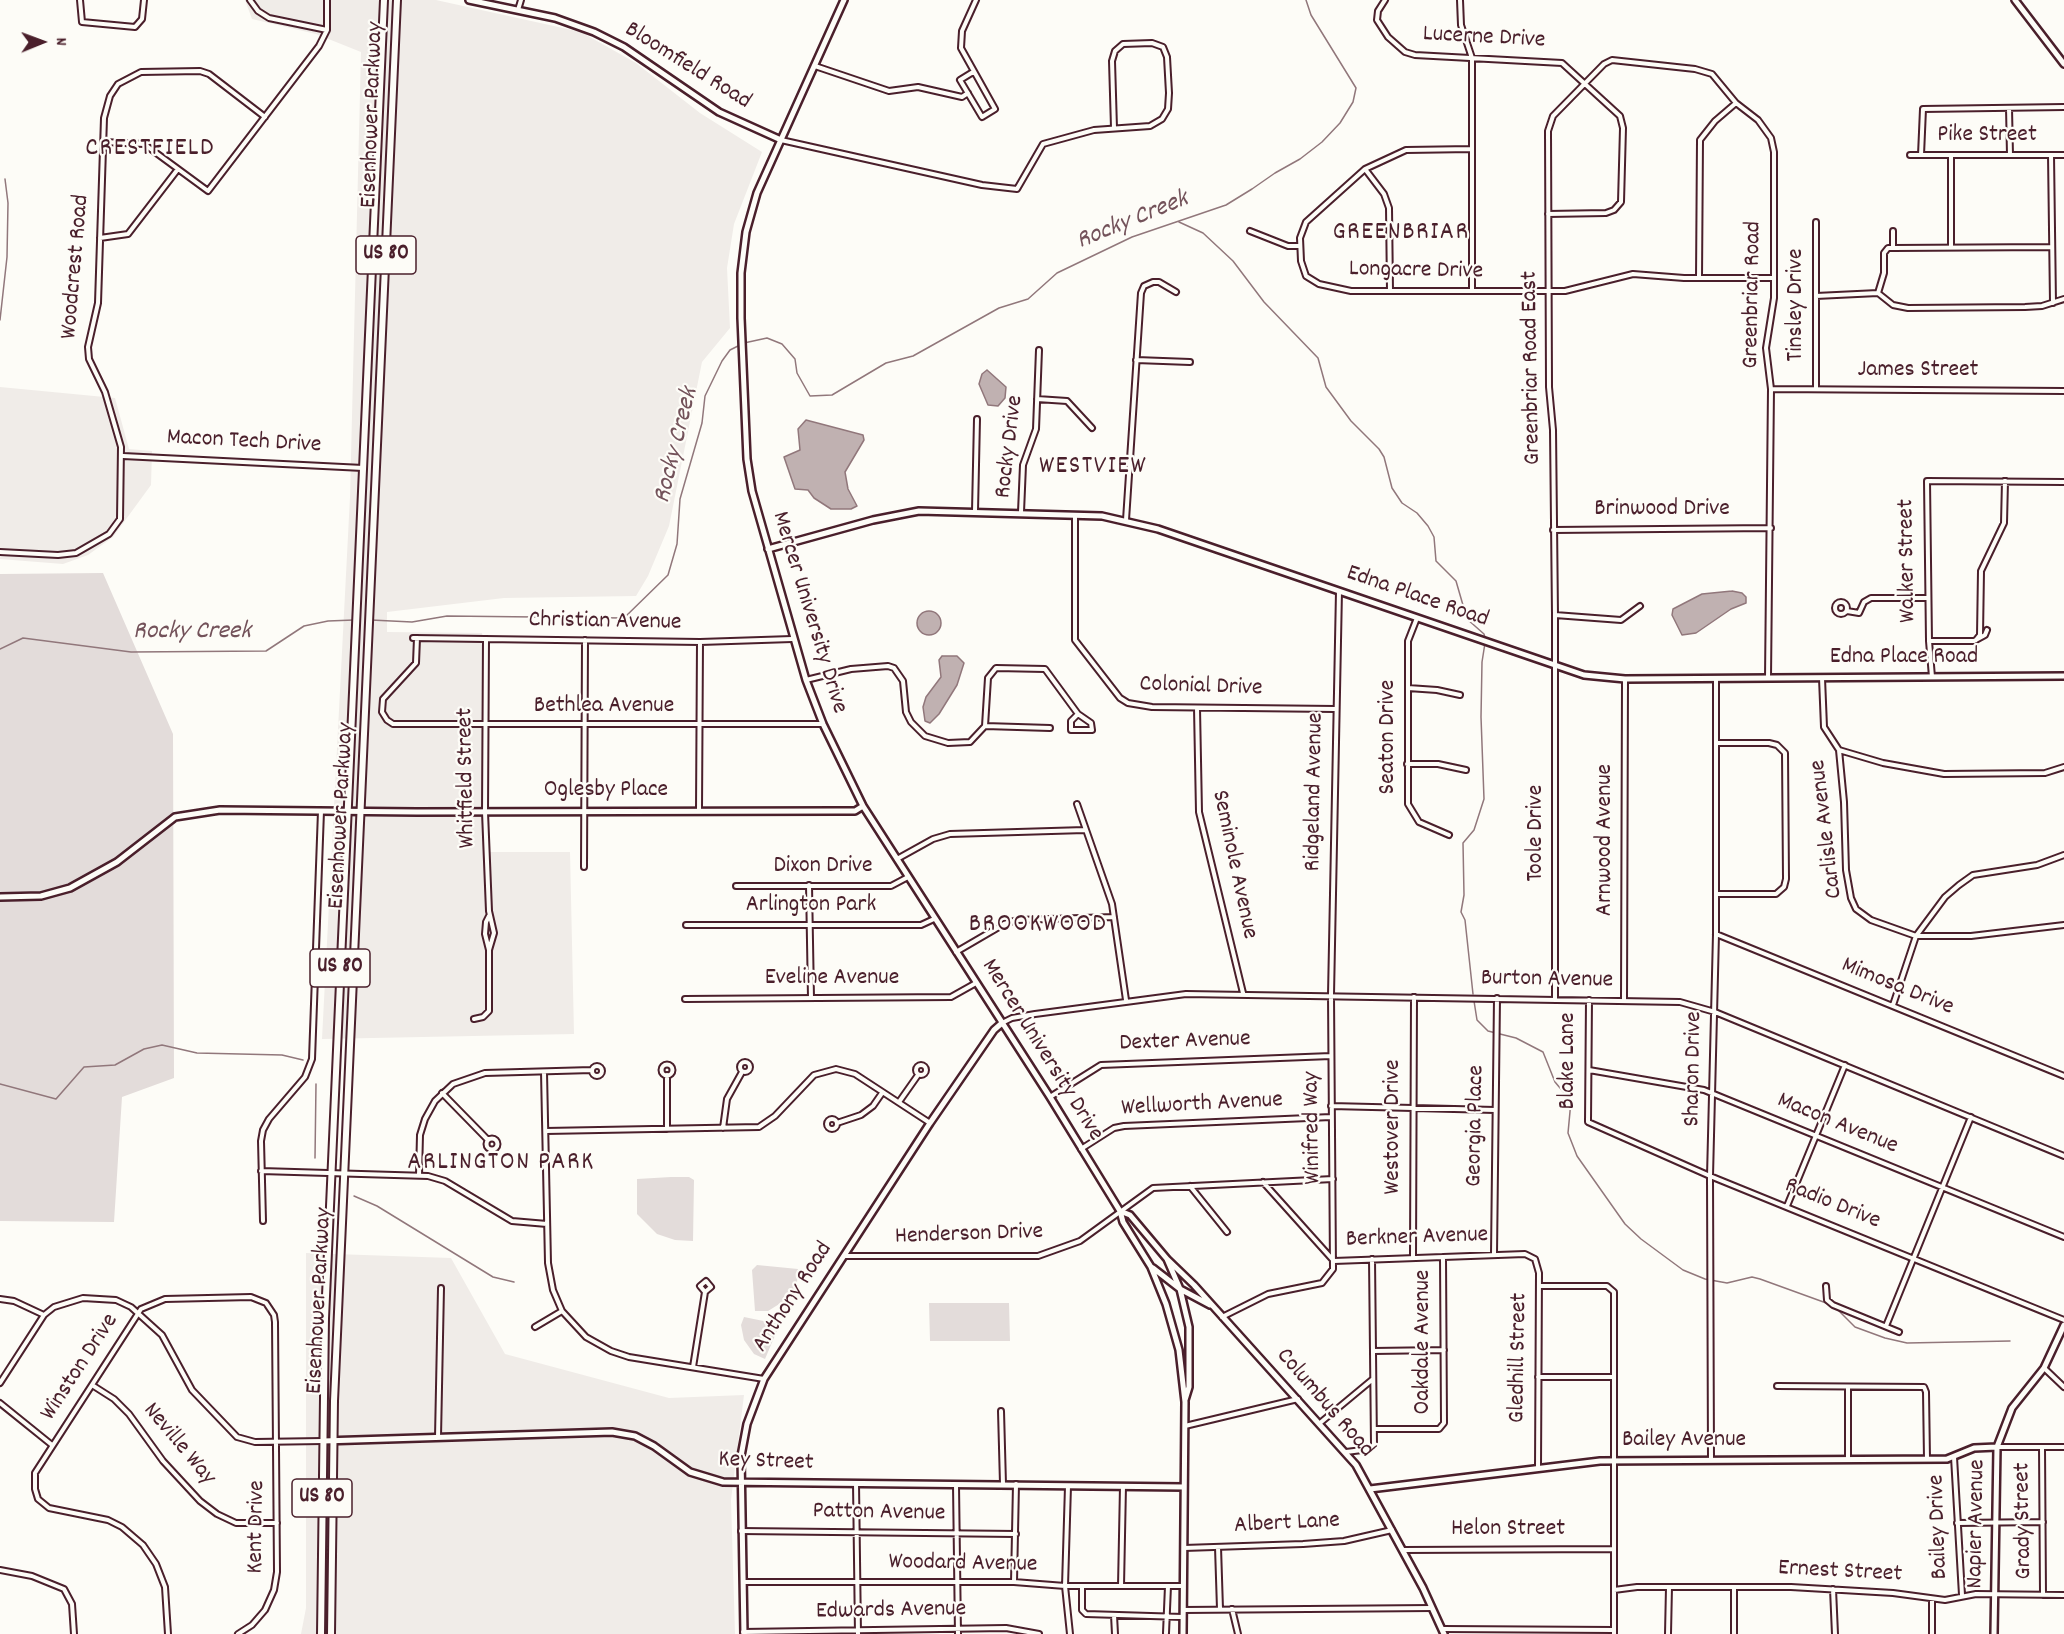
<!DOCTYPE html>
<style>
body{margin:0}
#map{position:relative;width:2064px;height:1634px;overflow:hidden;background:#fdfcf7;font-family:Dekko,sans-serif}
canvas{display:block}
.north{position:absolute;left:12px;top:12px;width:60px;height:60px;-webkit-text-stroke:4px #fdfcf7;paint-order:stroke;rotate:89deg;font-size:16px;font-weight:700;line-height:24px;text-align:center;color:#4a1f2b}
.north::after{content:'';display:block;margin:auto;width:21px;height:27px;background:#4a1f2b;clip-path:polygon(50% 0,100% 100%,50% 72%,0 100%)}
</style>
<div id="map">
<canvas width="2064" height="1634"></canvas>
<div class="north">N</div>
</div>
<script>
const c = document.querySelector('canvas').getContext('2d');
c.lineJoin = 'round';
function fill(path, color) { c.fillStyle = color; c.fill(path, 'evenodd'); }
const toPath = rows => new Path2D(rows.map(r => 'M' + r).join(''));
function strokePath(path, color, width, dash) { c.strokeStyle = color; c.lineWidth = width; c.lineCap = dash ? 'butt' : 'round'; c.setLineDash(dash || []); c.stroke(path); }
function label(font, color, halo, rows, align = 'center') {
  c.font = font + ' Dekko,sans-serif'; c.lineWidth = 4.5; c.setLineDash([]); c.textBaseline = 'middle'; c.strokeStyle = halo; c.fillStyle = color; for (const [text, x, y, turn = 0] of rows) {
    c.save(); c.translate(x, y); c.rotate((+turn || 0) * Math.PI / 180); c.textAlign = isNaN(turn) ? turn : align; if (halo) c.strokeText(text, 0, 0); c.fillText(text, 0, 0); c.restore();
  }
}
const built = toPath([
 [245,0,436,0,581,32,636,63,700,113,762,152,734,224,727,268,730,328,702,362,669,526,648,576,636,596,504,598,387,612,387,632,482,633,483,852,570,852,574,1034,322,1039,350,497,361,52,316,34,252,19],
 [0,387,115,398,129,449,152,451,151,485,113,537,88,555,63,564,0,559],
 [306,1253,451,1258,505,1354,669,1398,744,1395,731,1500,735,1634,301,1634,306,1608]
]);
const green = toPath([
 [103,573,173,734,174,1078,122,1097,114,1222,0,1221,0,574],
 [671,1177,689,1177,694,1180,693,1241,675,1240,657,1234,637,1214,637,1179],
 [757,1265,798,1269,797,1283,789,1298,768,1311,755,1311,752,1270],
 [929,1303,1009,1303,1010,1341,930,1341],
 [744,1317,778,1324,779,1326,765,1359,754,1354,744,1340,741,1325]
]);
const water = toPath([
 [987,370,1006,387,1005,398,998,406,988,405,979,384,982,374,987,370],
 [806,420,863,435,864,440,845,472,848,489,857,506,851,509,831,509,814,498,808,490,795,489,784,457,800,450,798,429,806,420],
 [1732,591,1742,593,1746,597,1746,603,1731,609,1696,633,1682,635,1672,615,1673,609,1702,594,1732,591],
 '917 623a12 12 0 1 1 24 0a12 12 0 1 1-24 0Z',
 [942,656,957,656,964,663,957,685,939,714,930,723,925,721,923,707,926,697,941,677,939,660,942,656]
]);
const stream = toPath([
 [1179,222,1203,233,1233,261,1264,302,1318,358,1326,387,1351,421,1379,449,1384,457,1392,488,1402,503,1417,513,1428,526,1434,537,1436,561,1456,581,1467,619,1484,634,1485,638],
 [0,320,7,257,8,203,5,179],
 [744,343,767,338,782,344,795,359,797,373,810,396,832,395,886,363,913,356,999,308,1028,299,1057,273,1132,237,1226,205,1252,189,1275,173,1300,159,1322,142,1340,123,1353,102,1356,88,1311,15,1306,0],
 [371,620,412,622,447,616,624,618,668,575,677,544,680,499,702,423,705,396,722,361,730,350,740,345],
 [0,649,23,638,131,652,266,651,304,626,328,621,354,620],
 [1473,994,1465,920,1461,912,1464,895,1463,843,1474,830,1484,799,1481,717,1482,662,1485,643],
 [1474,1001,1477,1020,1488,1031,1516,1038,1543,1052,1555,1082,1571,1101,1568,1133,1577,1156,1625,1224,1641,1239,1683,1270,1705,1279,1727,1283,1752,1277,1760,1279,1829,1304],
 [0,1084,56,1099,84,1067,115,1065,144,1049,162,1045,197,1053,282,1055,303,1060],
 [315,1158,316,1084],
 [354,1196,377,1206,493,1277,514,1282],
 [1836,1308,1855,1327,1885,1338,1907,1343,2010,1341]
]);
const street = toPath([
 [80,0,82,22,135,27,142,19,144,0],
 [250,0,258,11,269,18,327,30],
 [1385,0,1378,11,1377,20,1388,37,1405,52,1415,55,1562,63,1620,116,1623,128,1621,202,1614,210,1606,213,1548,214],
 [1460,0,1461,25,1472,58,1472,291],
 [518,10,521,0],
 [815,66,889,91,918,87,962,97,968,93],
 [973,72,960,80,982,117,995,109,961,48,962,31,976,0],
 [2009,108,2010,155],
 [781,140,982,185,1017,189,1043,144,1094,130,1150,126,1162,119,1168,109,1169,93,1167,57,1163,47,1152,43,1123,44,1115,51,1112,61,1114,128],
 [104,142,144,144,208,191,319,46,327,30,327,0],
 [1472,149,1406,150,1365,169,1306,222,1300,238,1301,261,1306,276,1319,284,1351,291,1565,291,1633,274,1684,278,1774,278],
 [1910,155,2064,155],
 [1921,155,1923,109,2064,107],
 [2051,155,2053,303],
 [1365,169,1384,194,1389,208,1390,291],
 [1816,222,1816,389],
 [1250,231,1288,246,1300,246],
 [100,238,128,234,178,169],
 [1951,247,1951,155],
 [1893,248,2052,247],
 [1699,278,1700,140,1715,121,1736,103],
 [1878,293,1893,305,1908,308,2025,307,2042,306,2064,299],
 [1878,293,1884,273,1884,253,1888,248,1893,248,1893,231],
 [1816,296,1878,293],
 [1136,360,1190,362],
 [1771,389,2064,391],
 [1037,399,1067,401,1092,428],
 [123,456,363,468],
 [975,511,977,419],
 [1021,512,1023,465,1036,429,1039,350],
 [1075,515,1075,640,1120,698,1128,703,1152,707,1335,709],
 [1126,520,1141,293,1144,286,1153,282,1159,282,1176,292],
 [1553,530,1771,528],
 [0,552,58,555,76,553,109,534,120,519,121,447,105,392,89,359,88,347,98,303,104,118,110,96,118,84,141,72,200,71,209,74,265,117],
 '1835 608a6 6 0 1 1 12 0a6 6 0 1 1-12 0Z',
 [1847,611,1859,613,1864,602,1871,598,1928,598],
 [1555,615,1621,620,1640,606],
 [1417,618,1408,641,1408,804,1419,822,1449,835],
 [413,638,700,642,792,639],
 [417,638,416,663,383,699,382,712,387,720,393,724,823,724],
 [1976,640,1980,635,1981,571,2004,523,2005,481],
 [1929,641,1974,641,1985,635,1987,630],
 [1932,677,1929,641,1927,481,2064,482],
 [1822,678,1824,727,1839,750,1844,802,1846,870,1851,898,1856,909,1871,920,1916,936,1971,936,2064,925],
 [806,680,851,669,888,666,894,668,903,681,906,712,911,722,925,736,948,743,970,742,985,726,988,678,996,668,1045,669,1078,714],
 [1408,688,1437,690,1460,695],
 [1197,708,1199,812,1243,993],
 [1078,714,1091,723,1092,730,1071,730,1071,721,1078,714],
 [985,726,1050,728],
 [1716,743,1769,743,1777,745,1785,753,1786,879,1784,887,1776,894,1716,894],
 [1839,750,1883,763,1944,774,2045,773,2064,767],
 [1407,764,1438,764,1466,770],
 [1077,804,1112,904,1126,1000],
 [699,810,700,642],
 [897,859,933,839,950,834,1085,830],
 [584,867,585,640],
 [809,885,811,998],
 [736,886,891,886,908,877],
 [489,916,486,922,485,934,489,950],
 [686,925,921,925,934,919],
 [1716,934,2064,1076],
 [956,952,1004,924,1017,920,1114,917],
 [685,999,951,997,976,983],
 [1555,999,1555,615,1553,430,1549,387,1548,131,1553,116,1604,64,1612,60,1695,69,1712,74,1736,103,1758,120,1771,138,1774,152,1774,298,1766,348,1771,389,1768,678],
 [1589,1000,1588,1122,1710,1176,2064,1320],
 [1624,1000,1625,679],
 [1893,1005,1916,936,1945,897,1959,885,1973,875,2037,865,2064,855],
 [474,1019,483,1017,489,1011,489,950,494,933,489,911,485,812,486,639],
 [1002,1023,1012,1018,1035,1014,1186,994,1680,1002,1715,1012,2064,1156],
 '740 1067a5 5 0 1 1 10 0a5 5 0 1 1-10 0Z',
 '661.5 1070a5.5 5.5 0 1 1 11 0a5.5 5.5 0 1 1-11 0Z',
 '916 1070a5 5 0 1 1 10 0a5 5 0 1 1-10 0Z',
 '592 1071a5 5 0 1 1 10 0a5 5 0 1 1-10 0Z',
 [1589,1070,1704,1090,2064,1237],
 [544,1072,548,1263,553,1290,562,1311,586,1337,611,1351,629,1357,764,1379],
 [667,1075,667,1129],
 [442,1093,488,1140],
 [1050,1097,1101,1065,1331,1056],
 [899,1102,918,1075],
 [1331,1106,1495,1110],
 '827 1124a5 5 0 1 1 10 0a5 5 0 1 1-10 0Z',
 [837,1123,861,1115,873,1106,882,1093],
 [723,1128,727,1099,742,1072],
 [546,1131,759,1127,775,1116,814,1075,836,1069,855,1074,930,1123],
 '486.5 1144a5.5 5.5 0 1 1 11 0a5.5 5.5 0 1 1-11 0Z',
 [1081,1149,1114,1128,1124,1126,1331,1117],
 [261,1171,428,1176,445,1181,512,1221,547,1224],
 [419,1175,420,1135,425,1119,435,1101,453,1084,485,1073,592,1070],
 [1263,1182,1333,1260],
 [1190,1186,1227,1232],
 [1787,1206,1845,1065],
 [263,1221,261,1141,263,1130,269,1119,305,1077,312,1059,321,811],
 [1494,1254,1497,998],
 [844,1256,1038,1256,1080,1241,1153,1188,1333,1179],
 [1413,1257,1414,997],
 [1334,1261,1525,1254,1535,1259,1539,1273,1538,1468],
 [1539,1286,1607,1286,1614,1292,1614,1634],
 [1826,1286,1827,1300,1833,1305,1899,1332],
 [0,1299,14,1301,44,1315],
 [1222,1317,1268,1294,1322,1283,1333,1269,1331,995,1339,591],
 [1886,1326,1971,1117],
 [535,1327,562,1311],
 [1373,1351,1444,1350],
 [693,1367,705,1292,711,1287,706,1281,700,1286,705,1292],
 [2044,1368,2064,1387],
 [1538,1377,1613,1377],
 [0,1383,44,1315,54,1307,83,1298,116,1300,131,1307,162,1335,192,1390,237,1437,255,1442,323,1441],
 [92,1385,114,1399,129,1414,163,1461,200,1501,217,1514,236,1523,277,1523],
 [1777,1386,1924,1387,1926,1392,1927,1459],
 [1848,1387,1848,1460],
 [0,1403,52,1445],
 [1001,1411,1003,1484],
 [1320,1423,1373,1379],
 [1185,1426,1298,1399],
 [1374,1429,1439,1429,1444,1423,1443,1257],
 [438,1437,441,1288],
 [1997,1447,2064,1447],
 [2042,1447,2043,1595],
 [1346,1452,1370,1449,1374,1445,1372,1259],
 [1954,1457,1962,1595],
 [1711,1460,1710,1176,1716,934,1716,678],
 [856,1483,858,1634],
 [956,1485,958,1634],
 [1068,1486,1065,1586,1070,1634],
 [1957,1523,2043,1522],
 [741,1531,1016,1534],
 [1218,1547,1220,1609],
 [1184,1548,1303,1544,1344,1541,1392,1530],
 [1403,1550,1614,1549],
 [0,1570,32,1576,64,1589,72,1604,74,1634],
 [743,1582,1014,1582,1065,1586,1183,1586],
 [1014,1582,1016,1484],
 [1082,1586,1082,1610,1086,1614,1183,1617],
 [1121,1586,1123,1486],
 [1833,1589,1835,1634],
 [1614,1590,1637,1587,1791,1587,1893,1593,1945,1600,1976,1594,2064,1595],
 [1232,1609,1238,1634],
 [1183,1610,1432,1608],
 [1114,1615,1115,1634],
 [1442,1629,1614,1630],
 [743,1632,1006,1628,1039,1634],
 [1166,1633,1168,1586],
 [168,1634,165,1587,156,1564,143,1545,122,1527,108,1520,49,1508,38,1499,35,1489,35,1473,141,1309,165,1299,251,1297,266,1303,274,1315,275,1322,277,1572,274,1590,265,1610,252,1625,238,1634],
 [1668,1634,1669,1587],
 [1734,1634,1734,1587],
 [1932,1634,1932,1599]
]);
const secondary = toPath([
 [469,0,555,18,594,32,624,47,719,112,781,140],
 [844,0,757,193,746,232,741,273,741,318,747,459,752,491,806,680,823,724,863,806,1050,1097,1120,1211,1123,1222,1151,1267,1166,1304,1179,1350,1185,1402,1183,1634],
 [2015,0,2064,64],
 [768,549,873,520,919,511,1102,516,1158,529,1584,675,1625,679,2064,676],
 [0,897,41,896,70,888,117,862,175,817,220,810,417,812,837,811,855,811,863,806],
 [1120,1211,1130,1215,1167,1259,1180,1289,1189,1327,1189,1387,1185,1400],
 [1167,1259,1194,1285,1356,1465,1423,1588,1444,1634],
 [1153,1268,1180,1289,1210,1305],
 [323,1441,612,1432,635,1436,654,1446,690,1472,723,1482,1184,1487],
 [1370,1489,1600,1461,1947,1459,1974,1448,1997,1447],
 [744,1634,741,1456,747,1424,764,1379,930,1123,994,1030,1002,1023],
 [1994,1634,1997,1447,2012,1408,2044,1368,2064,1325]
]);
const primary = toPath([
 [321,1634,325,1318,384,0],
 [331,1634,334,1401,397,0]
]);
const shields = [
 [386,255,60],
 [340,968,60],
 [322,1498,60]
];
const shieldNames = [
 ["US 80",386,255],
 ["US 80",340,968],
 ["US 80",322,1498]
];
const streetNames = [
 ["Lucerne Drive",1484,39,3],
 ["Bloomfield Road",687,67,32],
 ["Eisenhower Parkway",374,115,-88],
 ["Pike Street",1987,137],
 ["Woodcrest Road",77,267,-85],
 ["Longacre Drive",1416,272,1],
 ["Greenbriar Road",1754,295,-89],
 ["Tinsley Drive",1798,305,-90],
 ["Greenbriar Road East",1533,368,-91],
 ["James Street",1918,372],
 ["Macon Tech Drive",244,443,3],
 ["Rocky Drive",1011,447,-83],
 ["Brinwood Drive",1662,511],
 ["Walker Street",1909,561,-91],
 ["Edna Place Road",1417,598,19],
 ["Mercer University Drive",808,613,73],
 ["Christian Avenue",605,623,1],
 ["Edna Place Road",1904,659],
 ["Colonial Drive",1201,688,2],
 ["Bethlea Avenue",604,708],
 ["Seaton Drive",1390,737,-90],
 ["Whitfield Street",468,778,-91],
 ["Oglesby Place",606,792],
 ["Ridgeland Avenue",1316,792,-89],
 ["Eisenhower Parkway",343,816,-87],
 ["Carlisle Avenue",1828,829,-97],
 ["Toole Drive",1538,833,-90],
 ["Arnwood Avenue",1607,840,-90],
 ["Seminole Avenue",1233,865,78],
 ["Dixon Drive",823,868],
 ["Arlington Park",811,907],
 ["Eveline Avenue",832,980],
 ["Burton Avenue",1547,981,1],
 ["Mimosa Drive",1897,988,22],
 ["Dexter Avenue",1185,1043,-2],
 ["Mercer University Drive",1041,1051,58],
 ["Blake Lane",1570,1061,-90],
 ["Sharon Drive",1695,1069,-89],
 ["Wellworth Avenue",1202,1106,-3],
 ["Macon Avenue",1837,1125,22],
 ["Georgia Place",1477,1126,-89],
 ["Westover Drive",1395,1127,-90],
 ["Winifred Way",1314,1128,-91],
 ["Radio Drive",1832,1205,22],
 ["Henderson Drive",969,1236,-2],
 ["Berkner Avenue",1417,1239,-2],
 ["Anthony Road",794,1298,-57],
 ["Eisenhower Parkway",321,1301,-87],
 ["Oakdale Avenue",1425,1342,-90],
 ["Gledhill Street",1520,1358,-89],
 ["Winston Drive",81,1368,-57],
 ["Columbus Road",1324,1404,49],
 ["Bailey Avenue",1684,1442],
 ["Neville Way",178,1445,50],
 ["Key Street",766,1463,2],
 ["Patton Avenue",879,1514,1],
 ["Grady Street",2025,1521,-91],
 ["Napier Avenue",1978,1524,-89],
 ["Albert Lane",1287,1525,-3],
 ["Kent Drive",258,1527,-89],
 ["Bailey Drive",1940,1527,-92],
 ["Helon Street",1508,1531],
 ["Woodard Avenue",963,1565,1],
 ["Ernest Street",1840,1573,3],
 ["Edwards Avenue",891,1612,-1]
];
const neighbourhoodNames = [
 ["CRESTFIELD",150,150],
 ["GREENBRIAR",1401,234],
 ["WESTVIEW",1093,468],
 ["BROOKWOOD",1038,926],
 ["ARLINGTON PARK",501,1164]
];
const waterNames = [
 ["Rocky Creek",1133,222,-22],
 ["Rocky Creek",678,446,-76],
 ["Rocky Creek",192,633]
];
fill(built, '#f0ece8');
fill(green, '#e3dcda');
fill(water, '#c0b1b1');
strokePath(water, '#91777b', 1.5);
strokePath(stream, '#91777b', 1.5);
strokePath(street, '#4a1f2b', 8);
strokePath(secondary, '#4a1f2b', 10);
strokePath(primary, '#4a1f2b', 10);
strokePath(street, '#fdfcf7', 4);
strokePath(secondary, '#fdfcf7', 5);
strokePath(primary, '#fdfcf7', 6);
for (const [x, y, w] of shields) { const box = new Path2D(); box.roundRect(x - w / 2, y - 19, w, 38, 4.5); c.fillStyle = '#fdfcf7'; c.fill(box); strokePath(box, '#4a1f2b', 1.5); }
label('bold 22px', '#4a1f2b', null, shieldNames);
label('24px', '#4a1f2b', '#fdfcf7', streetNames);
c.letterSpacing = '1.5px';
label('26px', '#4a1f2b', '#fdfcf7', neighbourhoodNames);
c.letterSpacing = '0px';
label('italic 26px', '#73525a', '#fdfcf7', waterNames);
</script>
